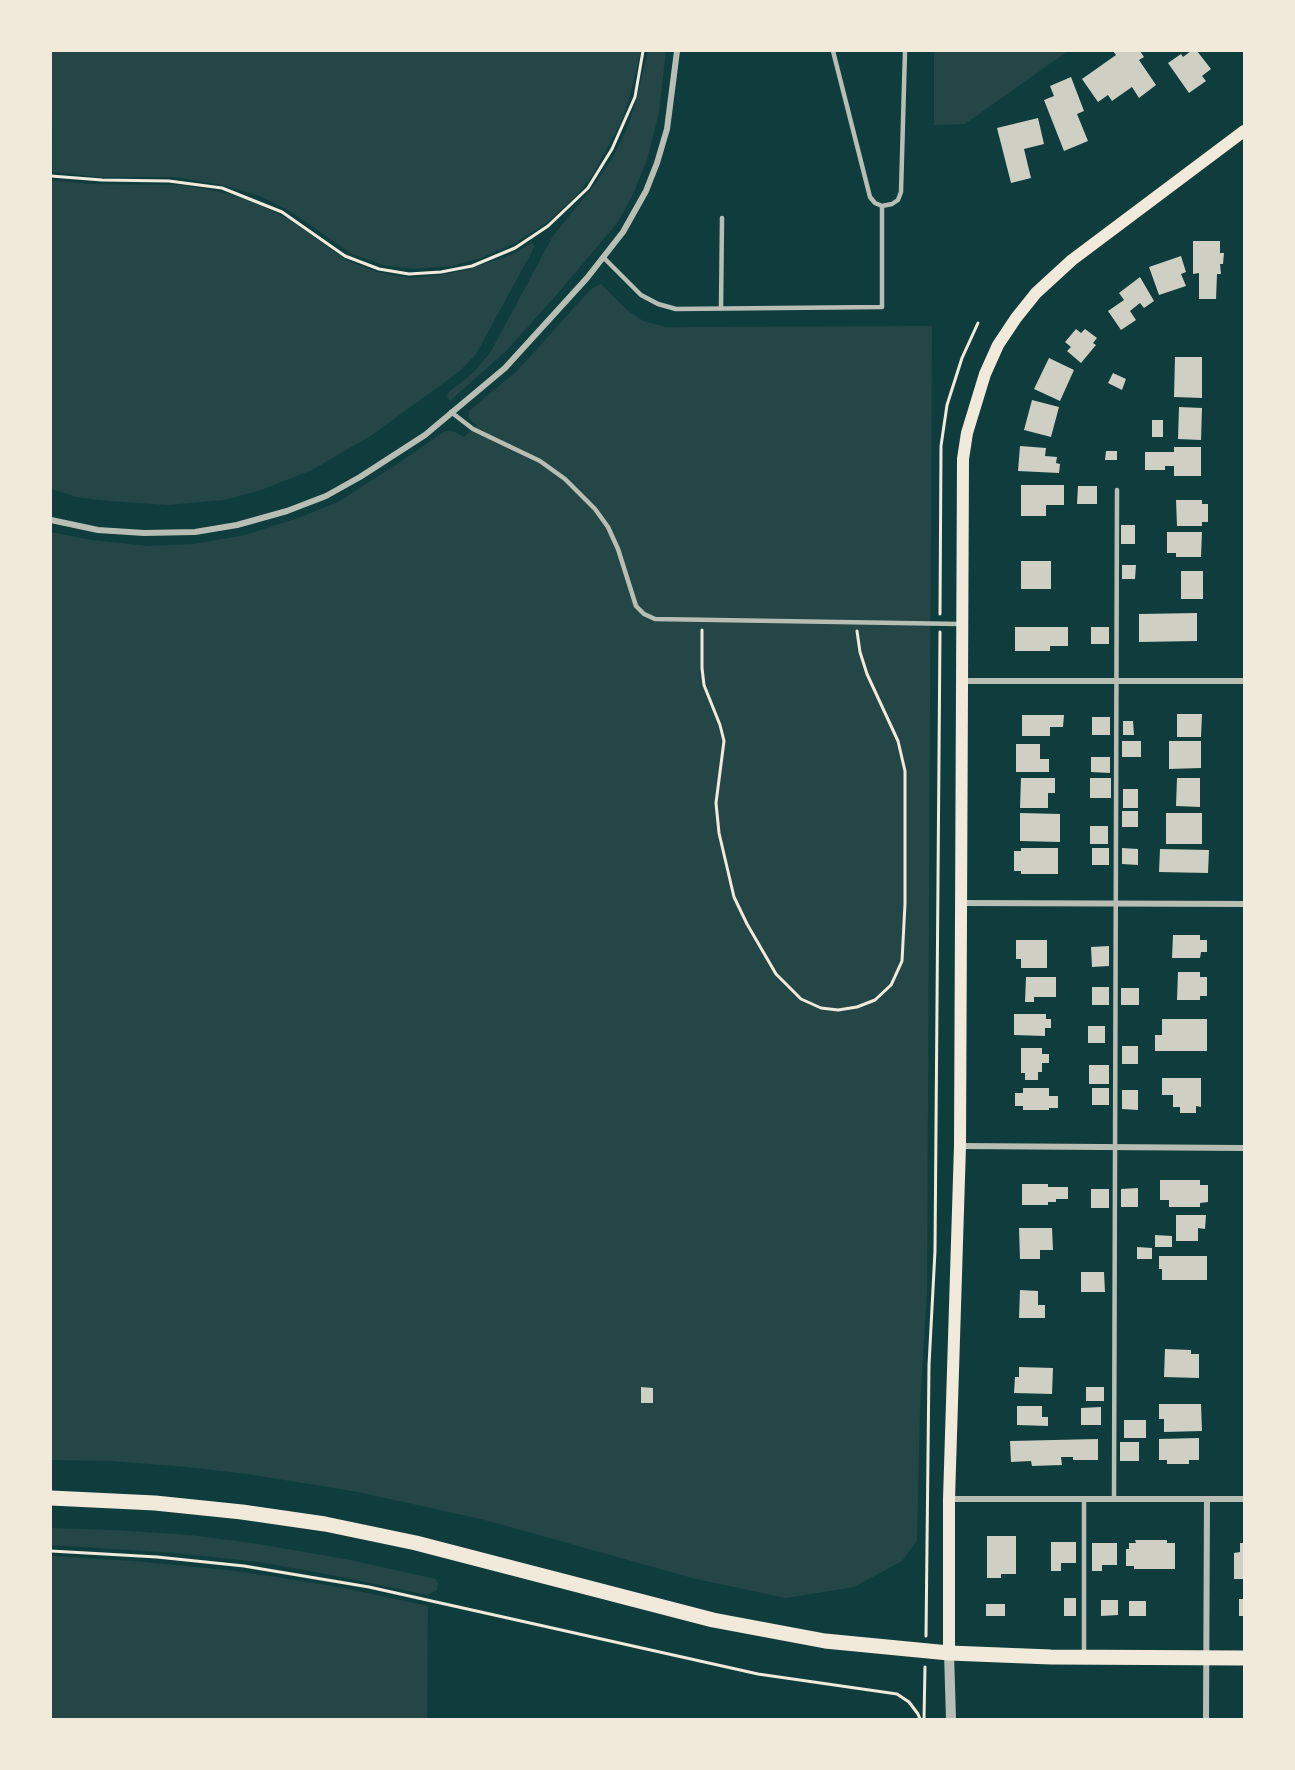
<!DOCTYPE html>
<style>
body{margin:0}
#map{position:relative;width:1295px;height:1770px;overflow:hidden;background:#0f3d3e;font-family:Mulish,sans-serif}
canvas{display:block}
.frame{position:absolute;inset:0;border:52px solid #f1e9da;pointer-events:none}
</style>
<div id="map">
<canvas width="1295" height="1770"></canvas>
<div class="frame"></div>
</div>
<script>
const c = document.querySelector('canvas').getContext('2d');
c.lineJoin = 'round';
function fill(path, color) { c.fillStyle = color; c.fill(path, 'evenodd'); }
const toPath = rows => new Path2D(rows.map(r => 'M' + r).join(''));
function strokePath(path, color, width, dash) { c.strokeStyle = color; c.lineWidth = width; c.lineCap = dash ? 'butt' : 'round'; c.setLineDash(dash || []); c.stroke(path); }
const green = toPath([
 [51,51,641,51,629,99,620,124,592,176,576,196,549,221,515,243,481,258,452,266,413,269,383,265,352,254,293,213,260,196,219,184,173,177,99,177,53,172],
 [648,51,666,51,659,112,647,160,633,194,618,222,558,293,507,350,450,401,447,397,449,392,473,373,490,353,553,236,595,184,612,159,627,129,636,101],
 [934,51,1068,51,965,124,934,125],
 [51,180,90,184,182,185,226,193,254,202,292,221,346,260,377,272,409,278,440,275,466,270,513,254,531,243,535,246,476,354,460,371,372,435,312,470,261,490,224,500,167,505,109,501,76,497,51,489],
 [601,284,627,310,643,321,666,327,932,326,927,1292,920,1408,917,1541,902,1561,854,1587,786,1598,696,1579,485,1520,358,1492,247,1474,187,1467,111,1461,51,1460,51,532,91,540,148,546,194,544,245,535,301,517,338,502,399,463,445,431,455,432,464,437,477,425,469,419,469,411,517,371,591,289],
 [51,1528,115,1530,190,1535,259,1544,350,1560,436,1579,438,1584,437,1590,427,1595,332,1575,258,1562,175,1553,51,1545],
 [51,1556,134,1561,237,1571,339,1587,428,1606,427,1719,51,1719]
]);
const building = toPath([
 [1113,51,1140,51,1144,57,1139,60,1156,85,1139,98,1132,87,1112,101,1108,95,1098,102,1082,79,1116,55],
 [1191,51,1197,51,1211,69,1202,76,1206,81,1189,93,1168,63,1181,54,1183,57],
 [1071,77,1084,111,1077,114,1088,141,1064,151,1044,100,1054,96,1050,86],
 [1038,118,1044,144,1024,149,1031,178,1011,183,997,128],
 [1193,241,1220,241,1220,253,1224,253,1223,264,1220,264,1221,274,1217,274,1216,299,1199,299,1199,273,1193,274],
 [1181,256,1186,272,1181,274,1186,286,1159,295,1149,267],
 [1140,277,1154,301,1144,308,1140,303,1130,311,1136,320,1121,330,1108,311,1124,300,1119,293],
 [1076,329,1081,333,1085,329,1097,338,1093,343,1096,345,1081,363,1067,351,1071,347,1065,342],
 [1175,357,1202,357,1202,398,1174,397],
 [1049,358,1074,370,1060,401,1034,389],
 [1113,373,1126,379,1122,390,1108,383],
 [1032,400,1059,407,1051,437,1024,430],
 [1179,407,1202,408,1201,440,1178,439],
 [1152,420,1163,420,1163,437,1152,437],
 [1020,446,1046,448,1045,456,1057,457,1056,463,1060,464,1059,473,1018,471],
 [1174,447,1201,447,1201,476,1174,476,1174,466,1165,466,1165,470,1145,470,1145,452,1174,452],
 [1106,451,1117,451,1117,460,1105,460],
 [1021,485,1064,485,1064,505,1046,505,1046,516,1021,516],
 [1078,486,1097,486,1097,504,1077,504],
 [1176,500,1202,500,1202,504,1208,504,1208,522,1202,522,1202,526,1177,526],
 [1121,525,1135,525,1135,544,1121,544],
 [1167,532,1202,532,1201,557,1176,557,1176,553,1167,553],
 [1021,561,1051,561,1051,589,1021,589],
 [1122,565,1136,565,1135,579,1122,579],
 [1181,571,1203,571,1203,599,1181,599],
 [1197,613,1197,641,1139,642,1139,614],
 [1015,627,1068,627,1068,646,1050,646,1050,651,1015,651],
 [1091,627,1109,627,1109,644,1091,644],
 [1177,714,1202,714,1201,737,1177,737],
 [1022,715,1064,715,1063,727,1050,727,1050,736,1022,736],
 [1092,717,1110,717,1110,735,1092,735],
 [1123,721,1133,721,1134,735,1123,735],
 [1122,741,1141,741,1141,757,1122,757],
 [1169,741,1201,741,1201,768,1169,769],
 [1016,744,1040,744,1040,759,1049,759,1049,772,1016,772],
 [1091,757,1110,757,1110,773,1091,772],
 [1021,778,1055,778,1055,793,1048,793,1048,808,1020,808],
 [1090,778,1111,778,1111,798,1090,798],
 [1177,778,1200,778,1200,807,1176,806],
 [1123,789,1138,789,1138,808,1123,808],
 [1122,811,1138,811,1138,827,1122,827],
 [1020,813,1060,814,1060,842,1020,841],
 [1166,813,1202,813,1202,844,1166,844],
 [1090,826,1108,826,1108,844,1090,844],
 [1021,848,1058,848,1058,874,1021,874,1021,871,1014,871,1014,851,1021,851],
 [1092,848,1109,848,1109,865,1092,865],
 [1122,848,1138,849,1138,865,1122,864],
 [1160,849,1209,850,1208,873,1159,872],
 [1173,935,1200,935,1200,940,1207,940,1207,952,1201,952,1200,958,1172,958],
 [1016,940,1047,940,1047,968,1021,968,1021,959,1016,959],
 [1109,946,1109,966,1092,967,1091,947],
 [1178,972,1200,972,1200,977,1207,977,1207,996,1200,996,1200,1000,1177,1000],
 [1026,977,1056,977,1056,997,1034,997,1034,1002,1025,1002],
 [1092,987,1109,987,1109,1005,1092,1005],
 [1121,988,1139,988,1139,1005,1121,1005],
 [1014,1014,1046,1014,1046,1019,1051,1019,1051,1028,1045,1028,1045,1036,1014,1035],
 [1162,1019,1207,1019,1207,1051,1155,1051,1155,1035,1162,1035],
 [1088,1026,1105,1026,1105,1043,1088,1043],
 [1122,1046,1138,1046,1138,1064,1122,1064],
 [1021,1048,1042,1048,1042,1054,1049,1054,1049,1063,1042,1063,1042,1072,1038,1072,1038,1080,1025,1080,1025,1073,1021,1073],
 [1089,1065,1109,1065,1109,1084,1089,1084],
 [1162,1078,1201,1078,1201,1107,1196,1106,1196,1113,1180,1113,1180,1107,1173,1107,1173,1095,1162,1095],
 [1023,1088,1049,1088,1049,1096,1058,1096,1058,1108,1049,1108,1049,1110,1023,1110,1023,1106,1015,1106,1015,1093,1023,1093],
 [1092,1088,1109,1088,1109,1105,1092,1105],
 [1122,1090,1138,1090,1138,1110,1122,1109],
 [1160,1180,1200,1180,1200,1185,1208,1185,1208,1202,1200,1203,1200,1207,1169,1207,1169,1200,1160,1200],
 [1022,1184,1048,1184,1048,1187,1068,1187,1068,1199,1056,1199,1056,1202,1048,1202,1048,1205,1022,1205],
 [1138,1188,1138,1207,1121,1207,1121,1189],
 [1091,1189,1109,1189,1109,1208,1091,1208],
 [1176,1215,1206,1215,1205,1229,1198,1228,1198,1241,1176,1241],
 [1019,1228,1052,1228,1053,1250,1040,1250,1040,1259,1020,1259],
 [1155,1235,1172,1236,1172,1247,1155,1247],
 [1137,1247,1152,1248,1152,1259,1137,1259],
 [1159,1256,1207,1256,1207,1280,1162,1280,1162,1269,1159,1269],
 [1081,1272,1104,1272,1105,1292,1081,1292],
 [1020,1290,1038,1291,1038,1305,1045,1305,1045,1318,1019,1318],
 [1165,1349,1191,1350,1191,1354,1199,1354,1199,1378,1164,1377],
 [1019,1367,1053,1368,1052,1394,1014,1393,1015,1377,1019,1377],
 [641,1387,653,1388,653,1403,641,1403],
 [1086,1387,1104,1387,1104,1401,1086,1401],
 [1159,1404,1201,1404,1202,1431,1164,1432,1164,1419,1159,1419],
 [1017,1406,1042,1406,1042,1417,1048,1417,1048,1426,1017,1425],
 [1101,1407,1101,1425,1081,1425,1081,1408],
 [1124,1420,1146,1420,1146,1438,1124,1438],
 [1199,1438,1199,1460,1189,1460,1189,1464,1167,1464,1167,1460,1159,1460,1159,1439],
 [1098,1439,1098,1460,1073,1460,1073,1457,1061,1457,1062,1465,1032,1466,1031,1461,1011,1462,1010,1441],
 [1120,1442,1139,1442,1139,1461,1120,1461],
 [987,1536,1016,1536,1016,1574,1001,1574,1001,1578,987,1578],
 [1135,1540,1167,1540,1167,1543,1175,1543,1175,1569,1134,1569,1134,1566,1126,1566,1126,1549,1129,1549,1129,1543,1136,1543],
 [1051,1542,1076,1542,1076,1563,1061,1563,1061,1571,1051,1571],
 [1092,1543,1117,1543,1117,1565,1102,1565,1102,1571,1092,1571],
 [1240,1543,1244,1543,1244,1579,1234,1579,1234,1553,1240,1552],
 [1064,1598,1076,1598,1076,1616,1064,1616],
 [1239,1599,1244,1599,1244,1616,1239,1616],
 [1101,1600,1118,1600,1118,1615,1101,1616],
 [1129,1601,1146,1601,1146,1616,1129,1616],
 [986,1604,1005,1604,1005,1616,986,1616]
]);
const path = toPath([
 [51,176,102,180,169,181,222,188,282,212,345,256,379,269,409,274,441,272,472,266,515,248,548,226,588,188,612,149,635,97,643,51],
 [940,614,941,446,947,405,962,358,978,323],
 [702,630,702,668,704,685,720,725,724,741,716,803,719,833,734,897,747,924,776,974,801,999,821,1008,838,1010,857,1007,875,1000,891,985,902,961,905,904,905,771,898,741,867,674,860,652,857,631],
 [51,1551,157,1557,244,1566,369,1587,758,1674,897,1694,909,1702,918,1714,920,1719],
 [926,1636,929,1365,935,1251,940,632],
 [924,1719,925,1667]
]);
const service = toPath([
 [833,51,870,197,875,203,882,206,892,204,898,200,901,192,905,51],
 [603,257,641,295,658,304,676,309,882,307,882,206],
 [721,309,722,218],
 [451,412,473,429,540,461,565,479,595,509,608,527,618,549,636,606,644,614,655,619,960,624],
 [1114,1498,1117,490],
 [1084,1499,1084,1654]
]);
const minor = toPath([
 [51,520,98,530,144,533,195,532,237,525,287,511,326,496,360,477,425,435,505,368,587,278,623,232,646,191,657,163,667,129,677,51],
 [963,681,1244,681],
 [962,903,1244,904],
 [960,1146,1244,1148],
 [949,1499,1244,1499],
 [1206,1719,1207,1499]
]);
const tertiary = toPath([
 [949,1653,951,1719]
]);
const secondary = toPath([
 [949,1653,949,1499,960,1146,963,459,967,433,985,374,998,345,1016,318,1036,293,1072,260,1244,131]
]);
const primary = toPath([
 [51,1498,155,1503,242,1512,325,1524,416,1543,713,1620,825,1641,949,1653,1051,1657,1244,1658]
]);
fill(green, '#244646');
fill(building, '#cfcfc3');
strokePath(path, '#f1e9da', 3);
strokePath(service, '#b8beb3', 4.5);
strokePath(minor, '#b8beb3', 6);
strokePath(tertiary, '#b8beb3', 10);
strokePath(secondary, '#f1e9da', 12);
strokePath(primary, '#f1e9da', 15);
</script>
